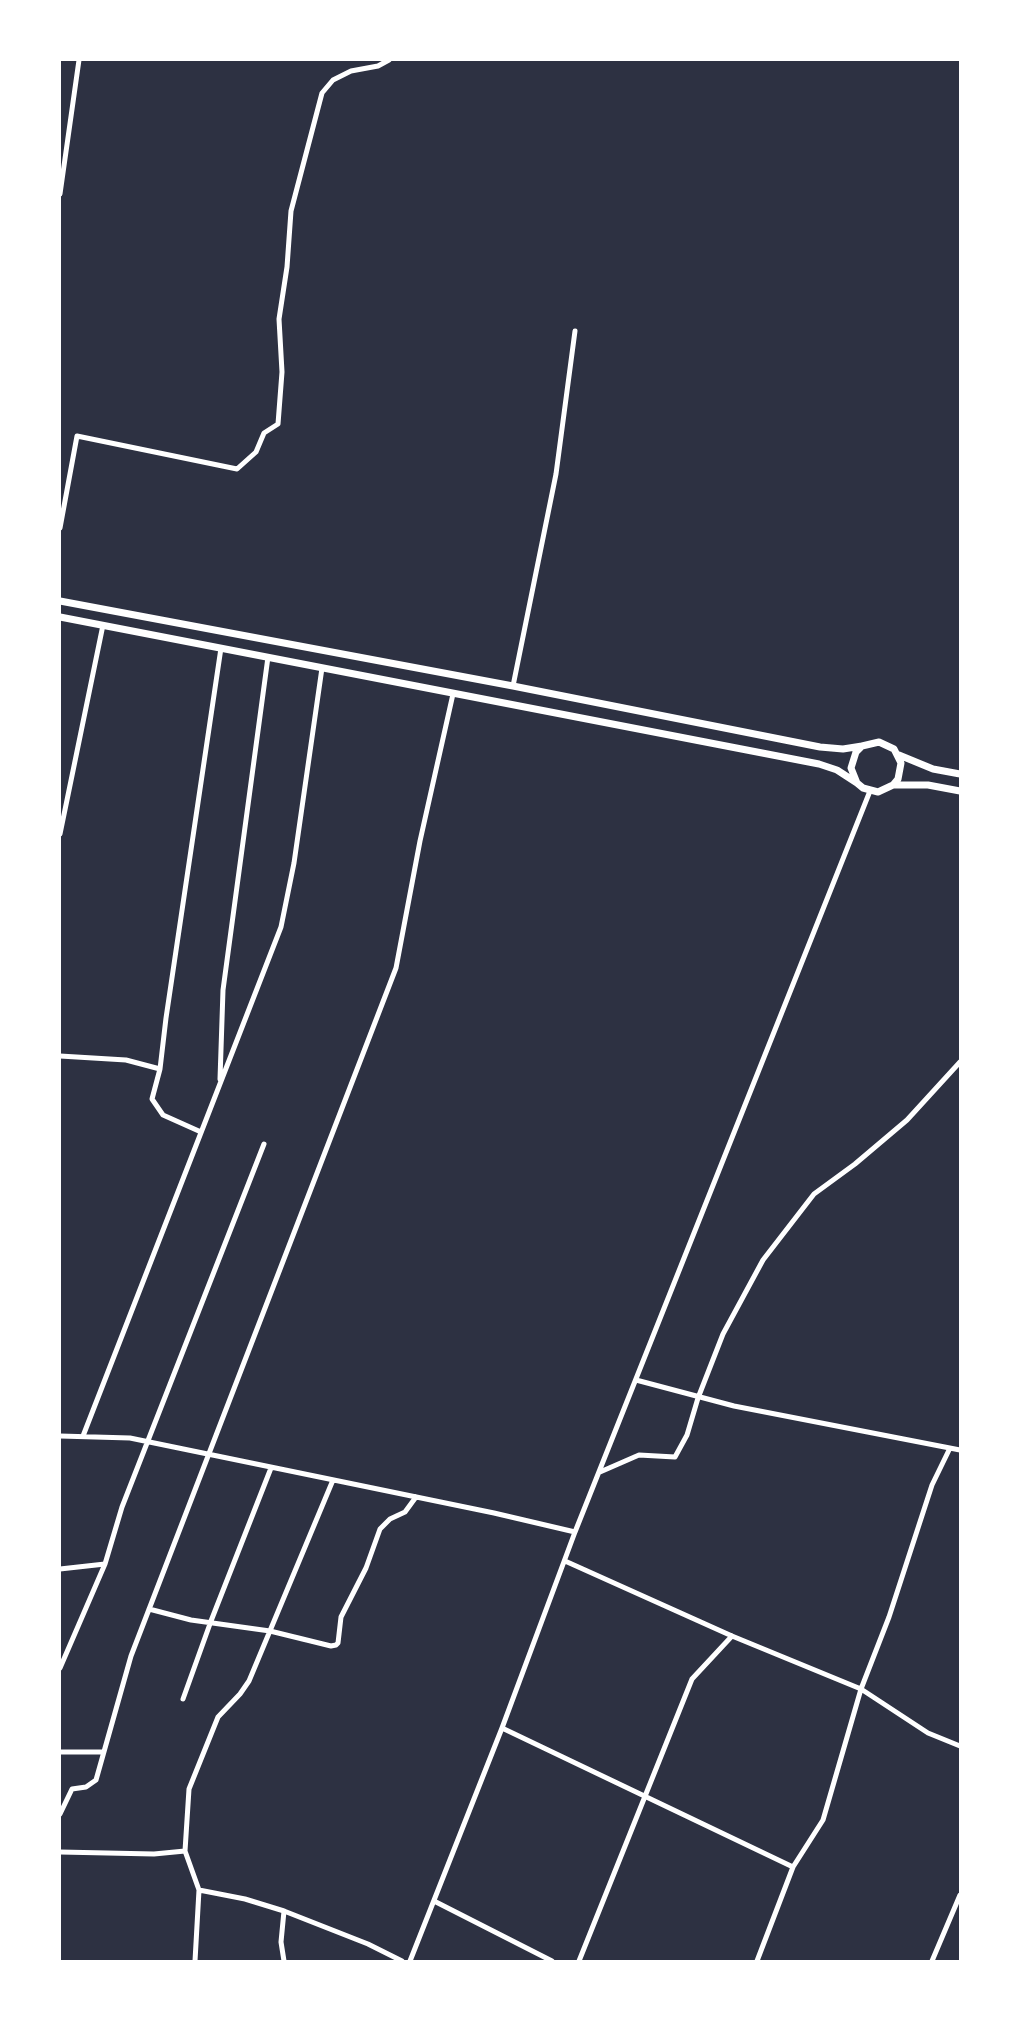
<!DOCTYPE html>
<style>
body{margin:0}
#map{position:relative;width:1020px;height:2021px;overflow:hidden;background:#2d3142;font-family:"Fira Sans Condensed",sans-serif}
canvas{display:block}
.frame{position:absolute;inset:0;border:61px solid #fff;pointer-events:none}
</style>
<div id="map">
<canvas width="1020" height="2021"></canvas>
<div class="frame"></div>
</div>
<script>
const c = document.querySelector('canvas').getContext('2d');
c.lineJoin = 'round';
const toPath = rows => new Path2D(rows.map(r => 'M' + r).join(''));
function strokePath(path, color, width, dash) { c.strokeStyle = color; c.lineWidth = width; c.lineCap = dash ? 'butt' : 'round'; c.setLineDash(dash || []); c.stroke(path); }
const minor = toPath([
 [60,194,79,60],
 [60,528,77,436,237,469,256,452,264,433,278,424,282,372,279,319,287,267,291,211,322,93,333,80,351,71,378,66,389,60],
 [513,686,556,474,575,331],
 [60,834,103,625],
 [60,1056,126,1060,160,1069],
 [220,1079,223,990,268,657],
 [201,1132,163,1115,152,1099,160,1069,166,1018,221,648],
 [636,1380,734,1406,960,1450],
 [60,1436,130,1438,494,1513,575,1532],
 [83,1436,281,927,294,863,322,668],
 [600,1472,639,1455,675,1457,687,1435,698,1398,723,1334,763,1260,814,1194,855,1164,907,1120,960,1062],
 [565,1561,732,1636,861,1689,928,1733,960,1746],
 [60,1569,105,1564,122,1507,264,1144],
 [149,1609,191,1620,270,1631,331,1646,336,1645,338,1643,341,1617,366,1568,380,1529,390,1519,405,1512,416,1497],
 [60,1668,105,1564],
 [183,1699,211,1621,271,1468],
 [502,1728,793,1867,757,1961],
 [60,1752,102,1752],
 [60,1814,72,1789,86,1787,96,1780,131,1656,396,968,420,841,453,694],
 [60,1852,154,1854,185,1851],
 [793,1867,823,1820,861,1689,889,1617,932,1485,950,1448],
 [199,1890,245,1899,284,1911,368,1944,402,1961],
 [434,1901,552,1961],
 [195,1961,199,1890,185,1851,189,1789,218,1717,240,1694,249,1681,333,1480],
 [284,1961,281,1942,284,1911],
 [410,1961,502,1728,575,1532,870,791],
 [579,1961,692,1679,732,1636],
 [932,1961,960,1895]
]);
const secondary = toPath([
 [60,601,513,686,820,747,843,749,862,746],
 [60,617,819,764,837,770,857,783],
 [899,755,933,769,960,774],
 [893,785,898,779,901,763,894,749,879,742,862,746,856,752,851,768,857,783,863,788,878,792,893,785,928,785,960,791]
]);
strokePath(minor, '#fff', 5);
strokePath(secondary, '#fff', 7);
</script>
